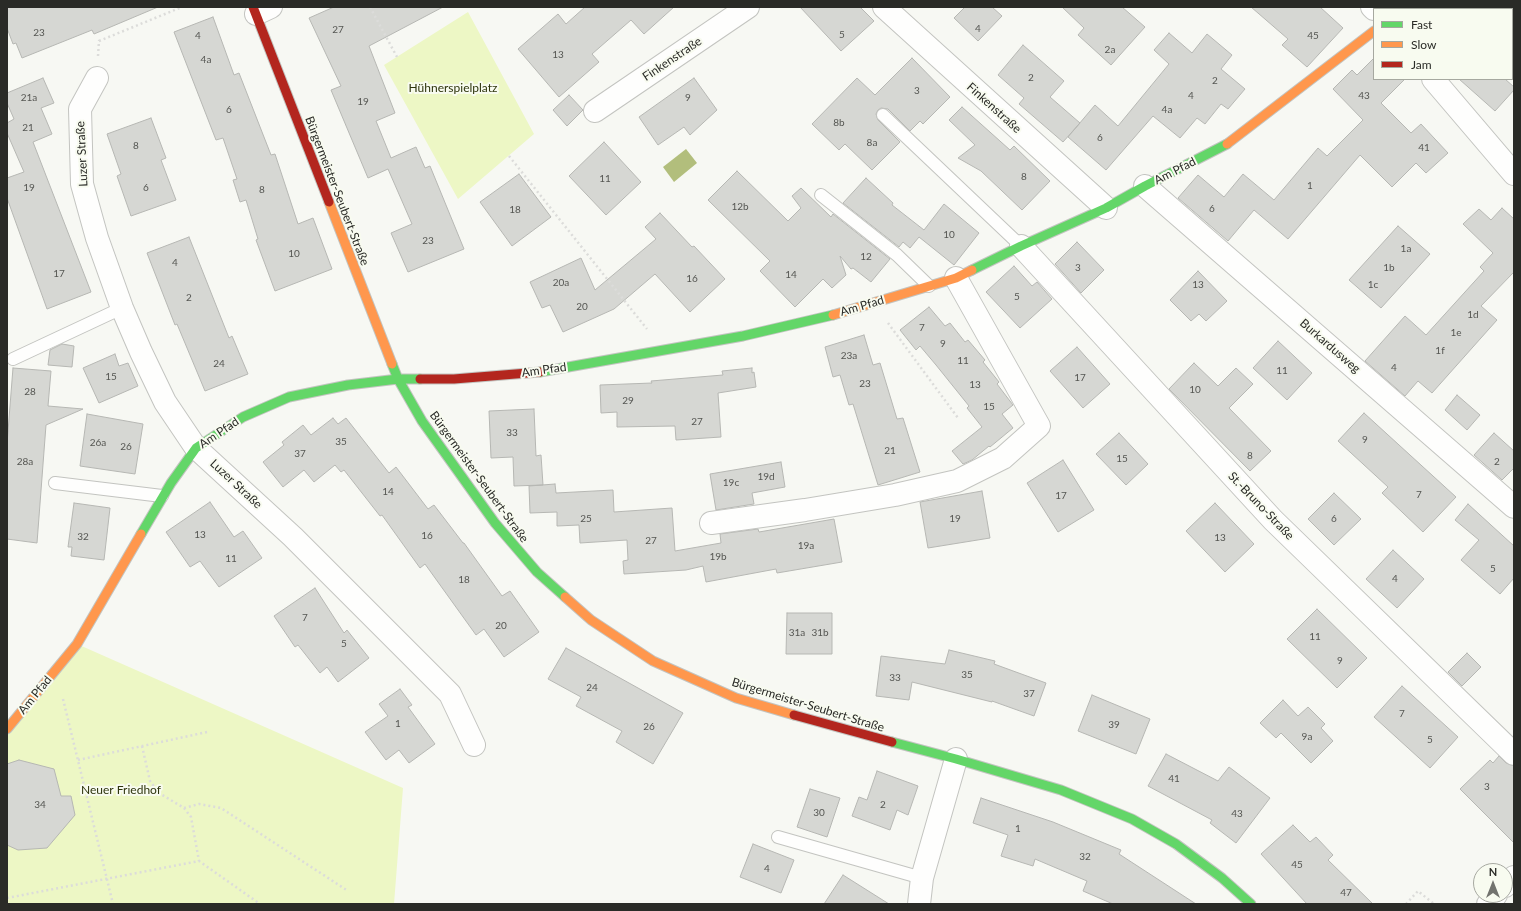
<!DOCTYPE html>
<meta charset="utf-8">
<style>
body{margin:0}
#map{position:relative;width:1521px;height:911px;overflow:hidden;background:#f7f8f3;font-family:Lato,sans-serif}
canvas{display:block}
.frame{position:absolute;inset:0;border:8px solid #2a2b27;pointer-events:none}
.legend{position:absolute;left:1373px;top:8px;width:140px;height:72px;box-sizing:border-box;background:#f8fbf0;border:1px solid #a6a8a0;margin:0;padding:5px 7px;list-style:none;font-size:12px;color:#2a2b27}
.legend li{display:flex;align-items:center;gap:8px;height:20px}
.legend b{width:20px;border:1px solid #a6a8a0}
.north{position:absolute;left:1473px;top:863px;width:40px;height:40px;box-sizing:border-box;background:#f8fbf0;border:1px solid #a6a8a0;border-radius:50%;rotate:0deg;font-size:11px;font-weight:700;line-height:16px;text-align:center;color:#2a2b27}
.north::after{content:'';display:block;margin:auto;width:14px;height:18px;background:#72736e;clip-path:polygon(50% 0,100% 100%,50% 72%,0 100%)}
</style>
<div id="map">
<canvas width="1521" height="911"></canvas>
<div class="frame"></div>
<ul class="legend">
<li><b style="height:5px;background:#63d668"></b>Fast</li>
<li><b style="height:5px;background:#ff974d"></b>Slow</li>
<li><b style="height:5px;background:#b3261e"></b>Jam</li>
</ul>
<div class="north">N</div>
</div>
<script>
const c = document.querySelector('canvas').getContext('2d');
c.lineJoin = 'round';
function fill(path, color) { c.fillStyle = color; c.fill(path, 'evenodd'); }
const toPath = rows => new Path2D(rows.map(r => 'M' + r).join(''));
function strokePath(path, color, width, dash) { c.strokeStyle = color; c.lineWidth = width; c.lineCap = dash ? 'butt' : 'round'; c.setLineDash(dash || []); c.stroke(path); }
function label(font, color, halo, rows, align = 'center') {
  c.font = font + ' Lato,sans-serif'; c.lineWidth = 4; c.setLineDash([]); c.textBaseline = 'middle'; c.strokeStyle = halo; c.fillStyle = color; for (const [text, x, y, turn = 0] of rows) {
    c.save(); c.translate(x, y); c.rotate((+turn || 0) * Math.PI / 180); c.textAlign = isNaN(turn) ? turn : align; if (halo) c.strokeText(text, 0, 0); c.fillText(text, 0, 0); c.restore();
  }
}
const green = toPath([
 [468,12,534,134,458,199,384,65],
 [77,644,403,788,394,904,7,904,7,729]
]);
const water = toPath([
 [686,149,697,163,674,182,663,167]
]);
const building = toPath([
 [7,7,158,7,94,34,92,30,22,58,16,43,13,44,7,28,7,7],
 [334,7,443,7,369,46,395,113,376,121,391,158,416,147,425,168,430,166,464,249,408,272,391,233,412,224,388,169,368,178,331,90,341,86,309,18,334,7],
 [585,7,674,7,644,34,631,20,592,54,599,62,559,97,518,49,558,14,566,24,585,7],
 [800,7,860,7,874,21,841,51,800,7],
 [965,7,992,7,1002,16,978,41,954,18,965,7],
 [1062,7,1122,7,1145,27,1111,65,1078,35,1084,28,1062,7],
 [1251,7,1320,7,1343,28,1307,67,1282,45,1288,39,1251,7],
 [213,17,234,75,239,73,271,155,275,154,298,224,313,218,332,269,275,291,256,240,258,239,246,200,240,202,233,180,237,179,223,138,216,140,174,32,213,17],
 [1169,33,1192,53,1207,34,1232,55,1221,69,1245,89,1228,109,1221,104,1205,124,1197,118,1180,138,1153,116,1106,170,1068,137,1095,105,1118,126,1169,64,1154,50,1169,33],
 [1023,45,1064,81,1050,97,1080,123,1063,142,1019,104,1024,98,998,75,1023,45],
 [912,58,950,97,923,124,920,121,910,131,888,109,881,108,878,110,876,114,878,120,900,142,872,170,845,144,839,150,812,124,857,78,875,95,912,58],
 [1374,58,1374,79,1405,79,1381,103,1411,133,1421,124,1448,153,1426,173,1416,163,1392,187,1360,155,1288,239,1254,210,1228,241,1178,198,1198,175,1224,197,1243,174,1274,200,1318,148,1327,156,1363,120,1333,89,1352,70,1357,75,1374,58],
 [43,78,54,103,41,108,52,134,33,142,91,292,47,309,7,198,7,178,24,172,7,133,7,123,14,119,7,103,7,93,43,78],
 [694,78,717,110,690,135,684,127,658,145,639,117,694,78],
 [1459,79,1505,79,1514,87,1514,90,1495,111,1459,79],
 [569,95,583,110,567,126,553,110,569,95],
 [962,107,1010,150,1014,146,1050,181,1022,210,981,171,958,158,975,145,949,120,962,107],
 [151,118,166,158,161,160,176,200,131,216,117,176,121,174,107,134,151,118],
 [604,142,641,182,606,215,569,176,604,142],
 [737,171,788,221,801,208,792,196,801,188,831,217,833,214,890,259,871,282,853,268,851,269,840,256,846,275,832,288,823,279,795,307,760,271,770,261,708,200,737,171],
 [519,174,551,217,512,246,480,202,519,174],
 [866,178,893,203,892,205,924,230,944,204,979,233,954,265,919,237,910,248,903,242,899,247,843,203,866,178],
 [1502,208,1514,219,1514,274,1513,273,1481,306,1497,320,1432,393,1418,381,1405,396,1365,361,1405,316,1426,335,1484,271,1480,267,1493,253,1463,224,1479,209,1491,220,1502,208],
 [660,213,692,247,694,246,725,279,690,312,655,274,614,309,563,332,550,305,542,308,530,282,581,258,595,290,656,239,645,227,660,213],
 [1398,226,1430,254,1381,308,1349,280,1398,226],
 [189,237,229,338,232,336,248,374,205,391,177,324,175,325,147,253,189,237],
 [1077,242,1104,270,1081,293,1055,264,1077,242],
 [1014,266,1032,286,1037,282,1052,299,1020,328,986,292,1014,266],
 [1198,271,1227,301,1206,321,1199,314,1191,321,1170,300,1198,271],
 [929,307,945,326,950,323,965,342,968,340,985,360,983,362,999,382,997,384,1013,405,1002,414,1013,428,990,447,989,446,972,460,963,464,952,451,982,427,967,408,969,406,936,365,920,346,916,350,900,330,929,307],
 [864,335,873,365,880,363,897,419,903,418,920,472,878,485,853,404,849,405,840,375,833,377,825,347,864,335],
 [1278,341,1312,373,1287,400,1253,368,1278,341],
 [62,344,74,346,72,367,48,365,50,350,62,344],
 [1077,347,1110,384,1083,408,1050,371,1077,347],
 [115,354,119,366,128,363,138,386,99,403,83,368,115,354],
 [1194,363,1218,386,1236,368,1253,384,1229,408,1271,451,1250,471,1169,389,1194,363],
 [13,368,51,371,48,406,83,409,46,425,37,543,7,539,7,444,13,368],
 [752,368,752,373,754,372,756,387,718,393,721,437,676,440,675,426,617,427,617,412,601,413,600,385,652,383,651,381,723,375,722,371,752,368],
 [1457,395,1480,415,1467,430,1445,410,1457,395],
 [534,409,536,456,541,455,543,485,514,486,513,457,491,458,489,411,534,409],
 [1364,413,1456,497,1423,532,1382,493,1388,487,1338,441,1364,413],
 [87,414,143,424,135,474,80,466,87,414],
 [333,418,338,424,346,418,389,473,396,467,428,509,434,505,463,543,464,543,502,596,510,591,539,632,504,657,484,629,476,635,425,564,420,568,382,515,380,516,344,470,341,472,335,465,314,482,304,470,283,487,263,462,284,445,282,442,303,425,311,435,333,418],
 [1119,433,1148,464,1126,485,1096,454,1119,433],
 [1494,433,1514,451,1514,468,1502,480,1474,455,1494,433],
 [1063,460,1094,510,1058,532,1027,483,1063,460],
 [781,462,785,487,752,493,754,504,716,510,710,474,781,462],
 [555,484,556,493,613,490,614,512,672,508,675,551,721,543,720,534,758,529,759,532,834,519,842,562,777,573,776,569,706,582,703,566,686,570,624,574,623,561,628,560,627,540,580,543,579,525,557,526,557,512,530,513,529,486,555,484],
 [982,491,990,538,928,548,920,502,982,491],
 [1334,493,1361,519,1334,545,1308,519,1334,493],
 [210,502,234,537,243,531,262,558,219,587,200,561,190,567,166,532,210,502],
 [74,503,110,508,104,560,71,556,72,547,68,547,74,503],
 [1215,503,1254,544,1225,572,1186,531,1215,503],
 [1468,504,1514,546,1514,578,1500,594,1461,560,1479,540,1455,520,1468,504],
 [1393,550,1424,579,1397,608,1366,579,1393,550],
 [315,588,344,633,347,630,369,658,338,682,327,667,320,673,298,645,295,647,274,616,315,588],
 [1317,609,1367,658,1337,688,1287,639,1317,609],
 [787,613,832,613,832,654,786,654,787,613],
 [566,648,683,713,653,764,616,742,622,731,576,706,581,697,548,679,566,648],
 [949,650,995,661,994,664,1046,683,1034,716,992,701,992,702,912,682,909,700,876,696,881,656,945,664,949,650],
 [1467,653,1481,667,1462,686,1448,672,1467,653],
 [1402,686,1458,737,1430,768,1374,717,1402,686],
 [400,689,412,705,408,707,435,744,409,763,399,750,386,760,365,732,388,716,379,704,400,689],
 [1092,695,1150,719,1136,754,1078,731,1092,695],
 [1283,700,1298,716,1308,707,1325,724,1321,728,1333,741,1311,763,1281,733,1276,738,1260,723,1283,700],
 [1166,754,1218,781,1229,767,1270,798,1236,843,1210,823,1212,820,1148,786,1166,754],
 [1499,756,1506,763,1514,766,1514,843,1460,789,1490,760,1493,763,1499,756],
 [19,760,54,769,61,796,71,796,75,815,47,848,18,850,7,845,7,764,19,760],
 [877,771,918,786,908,815,897,810,890,830,852,816,859,797,867,800,877,771],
 [810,789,840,798,827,837,797,827,810,789],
 [981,798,1053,822,1121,850,1119,854,1196,904,1113,904,1083,891,1087,881,1035,859,1033,866,1001,856,1008,835,973,823,981,798],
 [1293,825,1310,842,1316,837,1333,855,1328,860,1373,904,1307,904,1261,854,1293,825],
 [753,844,794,860,781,893,740,877,753,844],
 [843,875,889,904,824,904,843,875]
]);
const path = toPath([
 [370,7,397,57],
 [98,56,99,41,182,7],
 [509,156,647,329],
 [888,323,958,418],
 [63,699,113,904],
 [142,746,150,781,159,793,184,808,191,817,199,861],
 [78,760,207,732],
 [184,808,199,804,221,808,348,891],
 [7,898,199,861,260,904],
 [1406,904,1418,891,1434,904]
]);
const lane = toPath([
 [883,115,1021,246],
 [821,195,897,255,929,286],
 [13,359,122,308],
 [55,483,162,496],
 [778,837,922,878]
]);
const street = toPath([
 [884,7,1106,208],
 [1372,7,1374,9],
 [1398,9,1400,7],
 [256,14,271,7],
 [97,78,80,109,82,184,97,238,122,308,141,352,165,402,196,448,293,537,450,694,474,745],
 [1433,79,1514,174],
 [595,111,748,7],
 [1145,186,1514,507],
 [1021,246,1273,520,1514,754],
 [711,523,805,510,895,495,957,481,1003,458,1039,426,956,278],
 [1505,886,1514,877],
 [919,904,922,878,956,759],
 [1488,904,1496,895]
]);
const fast = toPath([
 [972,270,1021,246,1106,208,1145,186,1227,144],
 [392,364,398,379,422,421,495,523,537,572,565,597],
 [540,372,743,336,833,315],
 [141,534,171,483,196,448,243,417,289,397,348,385,398,379,420,379],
 [892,742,956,759,1061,790,1132,819,1176,844,1222,878,1251,904]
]);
const slow = toPath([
 [1227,144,1374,31],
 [329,202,392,364],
 [833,315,956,278,972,270],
 [565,597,591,620,653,661,736,698,794,715],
 [7,729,77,644,141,534]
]);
const jam = toPath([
 [253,7,329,202],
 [420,379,454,379,540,372],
 [794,715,892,742]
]);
const numberNames = [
 ["4",978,29],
 ["27",338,30],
 ["23",39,33],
 ["5",842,35],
 ["4",198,36],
 ["45",1313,36],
 ["2a",1110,50],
 ["13",558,55],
 ["4a",206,60],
 ["2",1031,78],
 ["2",1215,81],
 ["3",917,91],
 ["4",1191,96],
 ["43",1364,96],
 ["21a",29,98],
 ["9",688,98],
 ["19",363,102],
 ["6",229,110],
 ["4a",1167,110],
 ["8b",839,123],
 ["21",28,128],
 ["6",1100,138],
 ["8a",872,143],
 ["8",136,146],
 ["41",1424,148],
 ["8",1024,177],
 ["11",605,179],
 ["1",1310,186],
 ["19",29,188],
 ["6",146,188],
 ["8",262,190],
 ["12b",740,207],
 ["6",1212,209],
 ["18",515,210],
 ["10",949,235],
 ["23",428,241],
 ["1a",1406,249],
 ["10",294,254],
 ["12",866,257],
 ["4",175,263],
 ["3",1078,268],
 ["1b",1389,268],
 ["17",59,274],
 ["14",791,275],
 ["16",692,279],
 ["20a",561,283],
 ["13",1198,285],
 ["1c",1373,285],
 ["5",1017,297],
 ["2",189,298],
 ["20",582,307],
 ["1d",1473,315],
 ["7",922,328],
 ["1e",1456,333],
 ["9",943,344],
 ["1f",1440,351],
 ["23a",849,356],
 ["11",963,361],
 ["24",219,364],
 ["4",1394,368],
 ["11",1282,371],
 ["15",111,377],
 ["17",1080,378],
 ["23",865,384],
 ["13",975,385],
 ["10",1195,390],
 ["28",30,392],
 ["29",628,401],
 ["15",989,407],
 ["27",697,422],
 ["33",512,433],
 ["9",1365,440],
 ["35",341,442],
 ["26a",98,443],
 ["26",126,447],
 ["21",890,451],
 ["37",300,454],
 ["8",1250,456],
 ["15",1122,459],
 ["28a",25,462],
 ["2",1497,462],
 ["19d",766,477],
 ["19c",731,483],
 ["14",388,492],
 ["7",1419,495],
 ["17",1061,496],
 ["25",586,519],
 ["19",955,519],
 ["6",1334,519],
 ["13",200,535],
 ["16",427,536],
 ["32",83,537],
 ["13",1220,538],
 ["27",651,541],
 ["19a",806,546],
 ["19b",718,557],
 ["11",231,559],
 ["5",1493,569],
 ["4",1395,579],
 ["18",464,580],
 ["7",305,618],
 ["20",501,626],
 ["31a",797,633],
 ["31b",820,633],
 ["11",1315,637],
 ["5",344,644],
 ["9",1340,661],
 ["35",967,675],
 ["33",895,678],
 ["24",592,688],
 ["37",1029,694],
 ["7",1402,714],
 ["1",398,724],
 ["39",1114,725],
 ["26",649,727],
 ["9a",1307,737],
 ["5",1430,740],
 ["41",1174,779],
 ["3",1487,787],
 ["34",40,805],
 ["2",883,805],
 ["30",819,813],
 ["43",1237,814],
 ["1",1018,829],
 ["32",1085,857],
 ["45",1297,865],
 ["4",767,869],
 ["47",1346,893]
];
const streetNames = [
 ["Finkenstraße",672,59,-34],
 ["Finkenstraße",994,108,42],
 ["Luzer Straße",82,154,-93],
 ["Am Pfad",1175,171,-27],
 ["Bürgermeister-Seubert-Straße",337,191,69],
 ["Am Pfad",862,306,-16],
 ["Burkardusweg",1330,346,41],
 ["Am Pfad",544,370,-8],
 ["Am Pfad",219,433,-34],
 ["Bürgermeister-Seubert-Straße",479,477,54],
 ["Luzer Straße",236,484,43],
 ["St.-Bruno-Straße",1261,506,46],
 ["Am Pfad",35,695,-51],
 ["Bürgermeister-Seubert-Straße",808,705,17]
];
const parkNames = [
 ["Hühnerspielplatz",453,88],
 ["Neuer Friedhof",121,790]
];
fill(green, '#edf7c5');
fill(water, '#b2be7c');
fill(building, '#d6d7d3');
strokePath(building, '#b6b7b3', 1);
strokePath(lane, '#c3c4c0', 14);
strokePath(street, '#c3c4c0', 24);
strokePath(fast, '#c3c4c0', 11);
strokePath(slow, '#c3c4c0', 11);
strokePath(jam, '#c3c4c0', 11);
strokePath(path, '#dcdcda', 2.5, [2, 3]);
strokePath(lane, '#fefefd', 12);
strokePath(street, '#fefefd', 22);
strokePath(fast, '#63d668', 9);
strokePath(slow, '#ff974d', 9);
strokePath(jam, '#b3261e', 9);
label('10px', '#555652', null, numberNames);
label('12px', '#2a2b27', '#f8fbf0', streetNames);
label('12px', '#2e350d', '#f8fbf0', parkNames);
</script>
